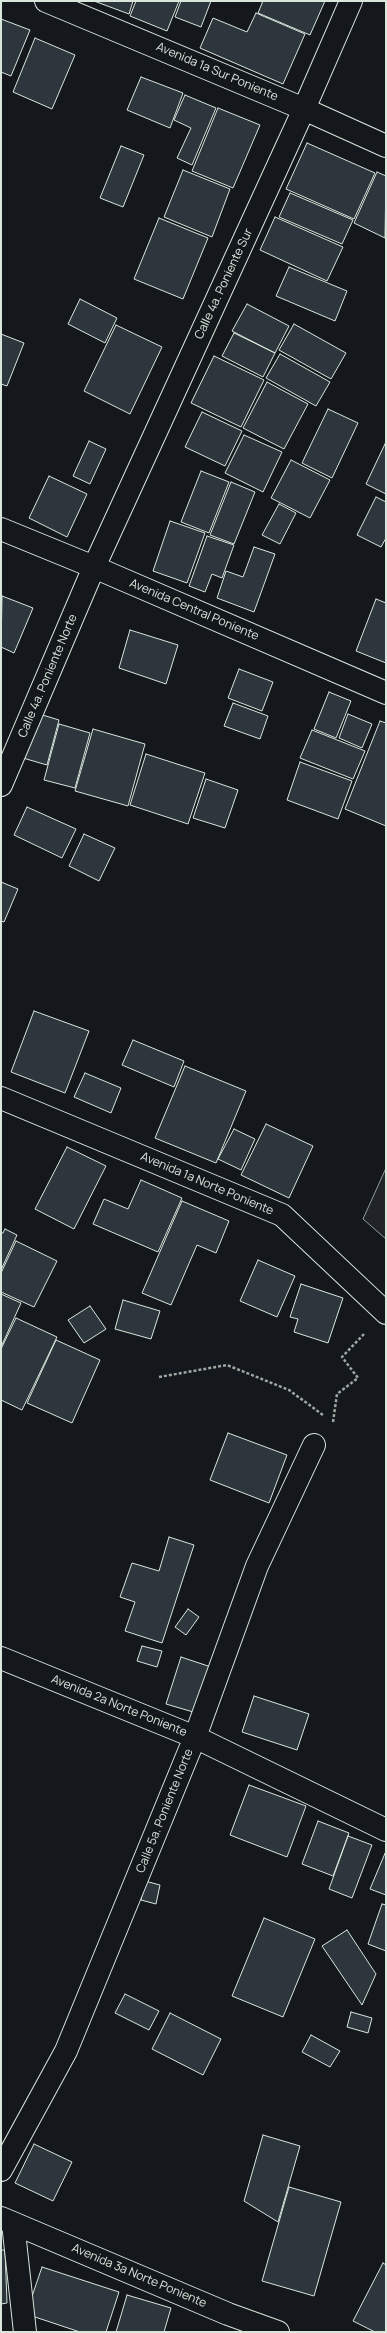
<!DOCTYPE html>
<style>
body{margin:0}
#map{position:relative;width:387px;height:2333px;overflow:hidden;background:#14181c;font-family:Manrope,sans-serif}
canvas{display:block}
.frame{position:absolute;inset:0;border:2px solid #d8e6dc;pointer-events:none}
</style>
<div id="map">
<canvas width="387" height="2333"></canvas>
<div class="frame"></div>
</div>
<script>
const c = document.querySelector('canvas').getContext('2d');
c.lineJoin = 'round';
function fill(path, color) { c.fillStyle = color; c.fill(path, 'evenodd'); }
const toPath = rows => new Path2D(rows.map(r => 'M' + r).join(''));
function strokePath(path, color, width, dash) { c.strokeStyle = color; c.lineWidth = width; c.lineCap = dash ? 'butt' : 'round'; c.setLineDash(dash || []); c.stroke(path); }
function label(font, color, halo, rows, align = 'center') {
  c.font = font + ' Manrope,sans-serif'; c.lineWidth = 3; c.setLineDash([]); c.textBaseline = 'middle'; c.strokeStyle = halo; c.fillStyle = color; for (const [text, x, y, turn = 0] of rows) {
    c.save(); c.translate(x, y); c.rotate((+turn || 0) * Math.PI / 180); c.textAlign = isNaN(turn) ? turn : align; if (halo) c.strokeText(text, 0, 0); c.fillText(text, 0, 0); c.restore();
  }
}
const green = toPath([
 [386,1168,386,1239,363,1219,386,1168]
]);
const building = toPath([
 [94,1,133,1,129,14,94,1],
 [136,1,179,1,167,31,130,16,136,1],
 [181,1,211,1,201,27,175,17,181,1],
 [263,1,325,1,310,35,258,13,263,1],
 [256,13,305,34,283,84,200,48,213,18,247,32,256,13],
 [1,19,30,30,11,76,1,72,1,19],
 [35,38,75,55,52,109,13,92,35,38],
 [141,77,183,93,170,128,127,110,141,77],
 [185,95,216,108,192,165,177,158,191,128,174,120,185,95],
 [218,108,260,125,233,188,192,171,218,108],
 [307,143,375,173,354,219,286,189,307,143],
 [121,146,144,155,123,207,100,198,121,146],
 [183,170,230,189,212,237,164,217,183,170],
 [377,172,386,176,385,238,354,223,377,172],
 [290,193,353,220,342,244,279,217,290,193],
 [275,217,343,247,327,281,260,250,275,217],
 [159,218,208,238,183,299,134,279,159,218],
 [289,267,347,291,335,321,276,296,289,267],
 [80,299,117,318,105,343,68,324,80,299],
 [247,304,289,326,275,353,232,331,247,304],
 [294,324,346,353,331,379,279,350,294,324],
 [116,325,162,347,130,414,84,391,116,325],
 [234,333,275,353,263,377,222,356,234,333],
 [1,334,24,343,7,386,1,384,1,334],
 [280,354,330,382,316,406,266,378,280,354],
 [214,356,264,380,241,427,191,403,214,356],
 [267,382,308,404,284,449,243,428,267,382],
 [328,409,358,423,332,478,302,463,328,409],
 [202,412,242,431,225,466,185,447,202,412],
 [244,435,282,452,263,492,225,473,244,435],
 [89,441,106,449,90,484,73,476,89,441],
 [385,444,386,444,386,494,366,484,385,444],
 [291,460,330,480,310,518,271,498,291,460],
 [201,471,229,482,209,533,181,522,201,471],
 [49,476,87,494,67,537,29,518,49,476],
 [231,482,255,492,234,544,210,535,231,482],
 [376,497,386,502,386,538,381,547,357,535,376,497],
 [279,504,296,513,280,544,262,535,279,504],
 [170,521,205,533,187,583,153,571,170,521],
 [207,536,234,545,222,578,212,574,205,592,189,586,207,536],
 [254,547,275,554,254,612,217,598,226,571,243,577,254,547],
 [2,596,33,608,14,653,1,647,2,596],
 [376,599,386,603,386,663,356,651,376,599],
 [130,630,178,645,166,684,119,668,130,630],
 [239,669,273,682,262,711,228,698,239,669],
 [329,692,351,701,336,738,314,729,329,692],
 [233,703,268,716,260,739,224,726,233,703],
 [36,713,59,720,47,765,23,758,36,713],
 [348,714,372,724,362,748,339,738,348,714],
 [380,721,386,723,386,826,345,809,380,721],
 [59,724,90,733,75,788,44,780,59,724],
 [93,729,145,744,128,806,75,791,93,729],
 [312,730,365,751,353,779,300,758,312,730],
 [146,754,205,773,188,824,130,805,146,754],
 [300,762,352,781,338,819,287,800,300,762],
 [206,779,238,790,225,828,193,818,206,779],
 [27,807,76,829,62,858,14,835,27,807],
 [84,834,115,848,99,881,69,866,84,834],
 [1,882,18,889,4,922,1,921,1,882],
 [34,1011,89,1031,65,1093,11,1072,34,1011],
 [133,1040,184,1061,174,1087,122,1065,133,1040],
 [185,1066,246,1091,216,1163,155,1138,185,1066],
 [85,1073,121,1088,111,1113,74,1097,85,1073],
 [266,1124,313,1146,289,1198,241,1175,266,1124],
 [234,1129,255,1139,241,1170,218,1159,234,1129],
 [67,1147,106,1166,74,1229,35,1209,67,1147],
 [141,1180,182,1198,158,1252,93,1224,104,1199,128,1209,141,1180],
 [182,1201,229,1221,216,1253,197,1245,171,1305,142,1293,182,1201],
 [5,1229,17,1235,1,1270,1,1233,3,1233,5,1229],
 [16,1241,57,1261,34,1307,1,1292,1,1273,16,1241],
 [258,1260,295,1276,277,1317,240,1301,258,1260],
 [301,1284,343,1298,328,1343,294,1332,298,1319,290,1317,301,1284],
 [1,1294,21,1303,1,1347,1,1294],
 [123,1300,160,1311,151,1339,115,1329,123,1300],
 [90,1306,106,1329,84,1343,68,1320,90,1306],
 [16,1318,57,1337,22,1410,1,1400,1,1349,16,1318],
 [56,1340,100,1360,72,1423,27,1403,56,1340],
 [228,1433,287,1455,269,1503,210,1480,228,1433],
 [169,1537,194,1545,162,1643,125,1631,135,1602,120,1597,132,1563,159,1571,169,1537],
 [188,1609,199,1617,186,1635,175,1627,188,1609],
 [142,1646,162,1651,157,1667,137,1661,142,1646],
 [181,1657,214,1668,200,1714,166,1704,181,1657],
 [254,1696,309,1714,297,1750,242,1732,254,1696],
 [249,1785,306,1806,287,1857,230,1835,249,1785],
 [318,1821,349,1833,333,1876,302,1864,318,1821],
 [348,1836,372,1845,352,1898,329,1889,348,1836],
 [386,1851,386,1895,370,1889,386,1851],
 [145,1881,160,1885,156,1904,141,1900,145,1881],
 [382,1904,386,1905,386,1951,368,1944,382,1904],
 [264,1918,315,1939,283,2017,232,1996,264,1918],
 [347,1930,376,1974,362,2005,322,1946,347,1930],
 [125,1994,159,2011,149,2030,115,2013,125,1994],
 [351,2012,372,2018,368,2033,347,2027,351,2012],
 [170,2013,221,2039,203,2075,152,2049,170,2013],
 [311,2035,340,2051,330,2067,302,2052,311,2035],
 [263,2135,300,2146,278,2222,244,2201,263,2135],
 [34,2144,72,2162,53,2201,15,2183,34,2144],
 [289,2187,341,2202,314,2296,262,2281,289,2187],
 [1,2250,5,2250,7,2303,1,2304,1,2250],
 [383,2263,386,2265,386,2332,375,2332,353,2321,383,2263],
 [42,2267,119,2292,106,2332,80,2332,26,2314,42,2267],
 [127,2295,171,2308,164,2332,116,2332,127,2295]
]);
const path = toPath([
 [159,1377,227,1365,289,1390,323,1415],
 [333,1422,337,1394,358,1378,342,1357,364,1334]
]);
const street = toPath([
 [46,1,304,109,386,146],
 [1,529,94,567,386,693],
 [1,785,94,567,304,109,351,1],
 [1,1098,282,1215,386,1313],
 [1,1658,195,1737,386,1830],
 [1,2170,66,2051,195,1737,257,1566,314,1445],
 [1,2218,228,2314,278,2332],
 [13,2223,25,2332]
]);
const streetNames = [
 ["Avenida 1a Sur Poniente",217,72,23],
 ["Calle 4a. Poniente Sur",224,284,-65],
 ["Avenida Central Poniente",194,610,23],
 ["Calle 4a. Poniente Norte",48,676,-67],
 ["Avenida 1a Norte Poniente",207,1184,23],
 ["Avenida 2a Norte Poniente",119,1706,22],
 ["Calle 5a. Poniente Norte",165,1811,-68],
 ["Avenida 3a Norte Poniente",139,2276,23]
];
fill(green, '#202428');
strokePath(green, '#939e99', 1);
fill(building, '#2c363c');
strokePath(building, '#d8e6dc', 1);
strokePath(street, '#d8e6dc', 24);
strokePath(path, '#9da8a2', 2.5, [3, 2]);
strokePath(street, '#14181c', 22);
label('12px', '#d8e6dc', '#14181c', streetNames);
</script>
